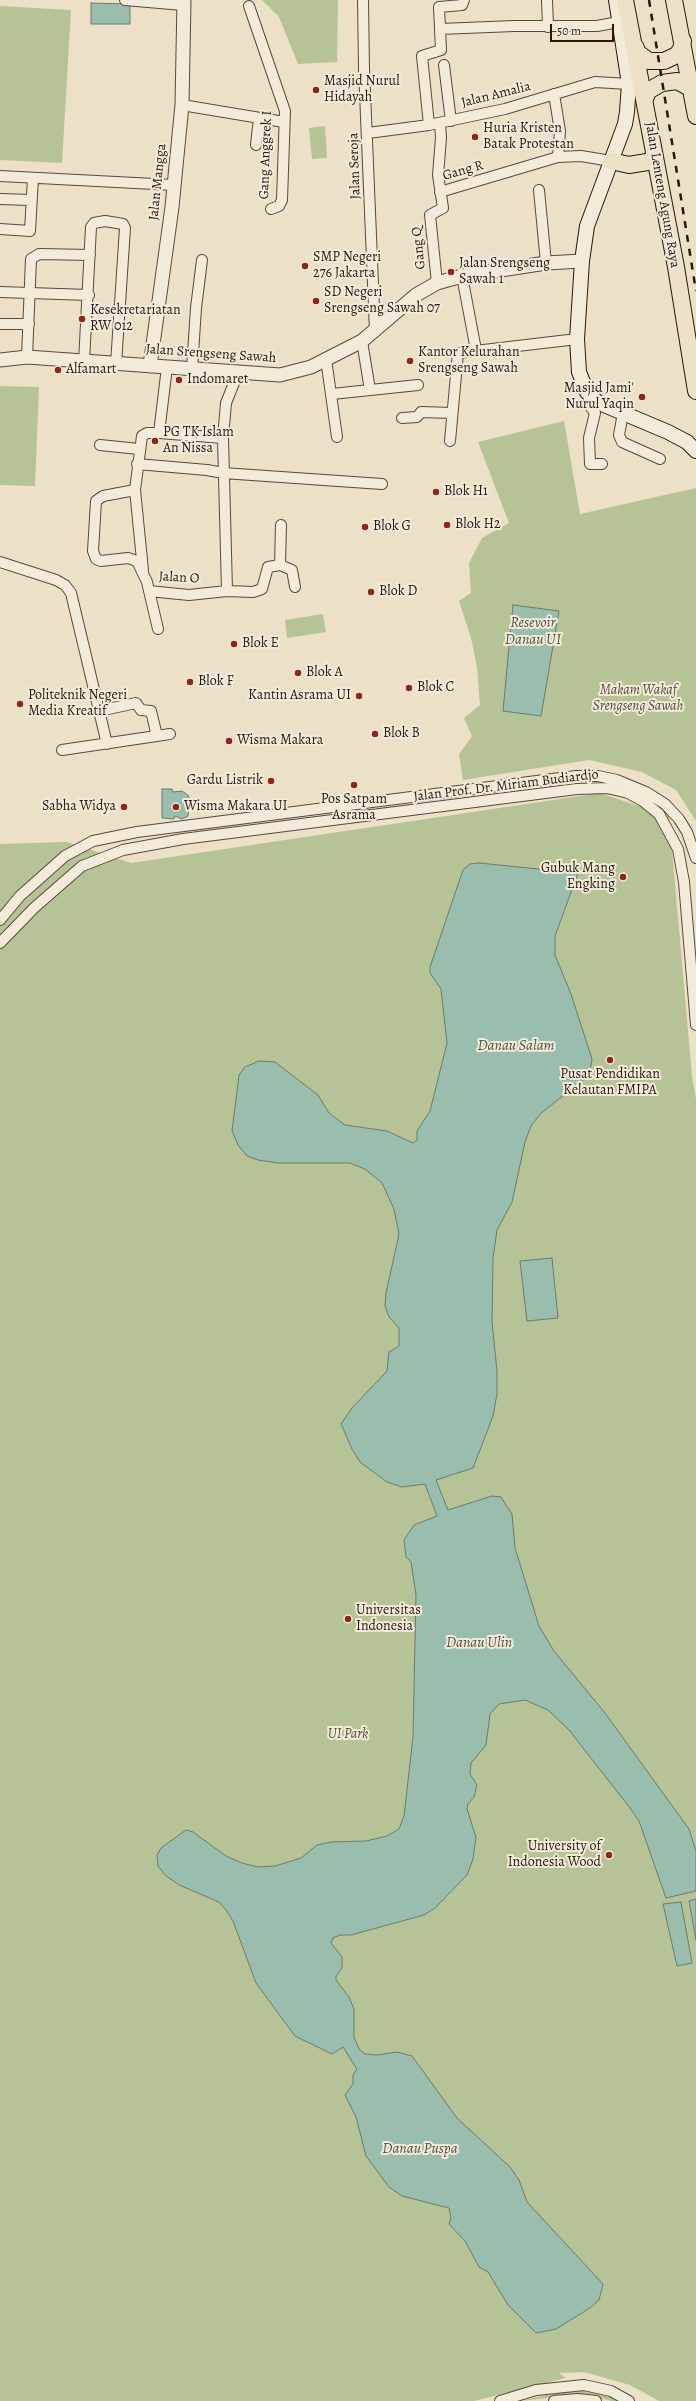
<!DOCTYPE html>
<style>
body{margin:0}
#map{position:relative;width:696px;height:2401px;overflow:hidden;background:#ece0c6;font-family:Alegreya,serif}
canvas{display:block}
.scale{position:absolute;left:550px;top:24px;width:64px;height:18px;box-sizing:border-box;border:2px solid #29160e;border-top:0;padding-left:5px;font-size:12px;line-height:14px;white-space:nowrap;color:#29160e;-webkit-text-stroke:3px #f3ebda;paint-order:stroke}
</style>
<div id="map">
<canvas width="696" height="2401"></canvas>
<div class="scale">50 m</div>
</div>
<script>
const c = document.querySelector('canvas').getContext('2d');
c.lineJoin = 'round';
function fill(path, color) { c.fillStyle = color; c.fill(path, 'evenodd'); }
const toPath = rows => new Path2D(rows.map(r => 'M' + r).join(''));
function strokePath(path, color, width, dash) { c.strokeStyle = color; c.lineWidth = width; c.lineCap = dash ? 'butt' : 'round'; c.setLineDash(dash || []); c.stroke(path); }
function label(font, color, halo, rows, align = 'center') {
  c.font = font + ' Alegreya,serif'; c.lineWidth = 4; c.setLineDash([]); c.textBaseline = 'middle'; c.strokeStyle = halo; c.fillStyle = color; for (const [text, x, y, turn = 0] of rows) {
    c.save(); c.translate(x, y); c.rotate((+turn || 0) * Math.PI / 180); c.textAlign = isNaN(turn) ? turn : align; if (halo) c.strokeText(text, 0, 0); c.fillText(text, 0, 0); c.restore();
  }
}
const green = toPath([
 [262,0,338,0,337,62,298,64,279,17],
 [0,6,71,10,62,163,0,160],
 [325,126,327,158,312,159,309,128],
 [0,386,39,387,35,486,0,485],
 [564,421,580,514,696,488,696,821,676,790,642,772,589,760,463,780,459,754,472,736,464,718,480,705,477,667,471,638,459,601,471,593,469,563,482,538,509,523,478,442],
 [323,614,326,632,287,638,285,620],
 [600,793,669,816,692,1076,696,1099,696,2401,659,2401,630,2385,584,2372,559,2373,566,2378,474,2401,0,2401,0,844,67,842,131,863],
 [591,2389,607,2393,623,2401,612,2401,584,2394,521,2401,549,2394]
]);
const water = toPath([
 [91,3,130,4,130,24,91,24,91,3],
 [513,605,559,611,541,716,503,711,513,605],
 [162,789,172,789,173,792,182,791,188,795,190,800,188,816,182,819,175,816,174,819,162,818,162,789],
 [479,863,578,873,555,936,555,955,571,994,592,1059,591,1066,582,1081,540,1114,531,1126,525,1142,512,1202,497,1230,493,1258,492,1322,497,1371,497,1394,493,1416,473,1468,436,1480,448,1510,492,1496,501,1497,506,1505,512,1514,515,1548,539,1626,554,1651,605,1713,689,1829,696,1851,696,1891,666,1898,639,1821,630,1808,569,1730,548,1710,525,1700,499,1704,490,1714,486,1745,471,1763,470,1774,477,1785,474,1797,468,1804,467,1809,476,1837,473,1859,467,1875,435,1908,424,1915,351,1935,340,1935,333,1938,331,1943,342,1957,342,1968,336,1976,336,1980,349,1997,354,2009,354,2037,359,2049,365,2054,377,2055,397,2052,412,2056,457,2118,510,2167,519,2180,527,2202,603,2284,599,2300,590,2308,556,2329,536,2333,508,2305,488,2272,479,2267,465,2241,449,2224,451,2218,449,2208,402,2196,389,2187,366,2156,356,2117,345,2095,353,2084,353,2075,357,2069,343,2047,332,2054,295,2036,256,1983,233,1921,226,1910,219,1902,179,1885,165,1875,158,1866,157,1855,161,1848,186,1830,193,1832,226,1856,242,1863,258,1867,275,1866,301,1858,317,1845,331,1842,366,1841,387,1836,399,1829,404,1816,413,1737,416,1595,411,1562,406,1557,404,1540,414,1525,437,1516,425,1484,402,1487,387,1482,360,1462,352,1449,341,1424,352,1408,387,1371,389,1352,399,1346,399,1328,389,1317,385,1306,386,1293,399,1234,394,1209,382,1183,365,1169,350,1163,278,1163,258,1160,247,1156,238,1145,232,1131,239,1075,245,1067,259,1061,275,1062,318,1095,329,1113,345,1125,387,1131,413,1143,417,1140,417,1131,430,1111,447,1043,441,989,430,973,430,967,463,870,470,864,479,863],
 [552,1258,558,1318,527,1321,520,1261,552,1258],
 [696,1899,696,1940,689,1901,696,1899],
 [681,1902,692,1963,677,1966,663,1904,681,1902]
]);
const minor = toPath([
 [125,0,183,5],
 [363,0,364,69,375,331],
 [547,0,548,27],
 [249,6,285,111,282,200,279,206,271,209],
 [440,29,514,26,597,26,619,22],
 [444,65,451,121],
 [554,94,560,131,558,157],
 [182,105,284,122],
 [429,125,422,56,441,50,439,7,462,5,464,0],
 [368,133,429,125,505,109,595,82,629,84],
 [256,145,259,118],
 [0,176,174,185],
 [539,190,546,263],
 [440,192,558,157,581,156,611,161],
 [0,199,31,200],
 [0,229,30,231,33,178],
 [462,276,476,350],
 [437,283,430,215,443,208,438,175,441,138,440,123],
 [0,292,89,295],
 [0,324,29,324],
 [362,341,369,384],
 [27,357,31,259,39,254,90,255],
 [326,359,337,437],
 [84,362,91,227,94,223,105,221,123,224,125,228,116,364],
 [192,369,196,308,202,260],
 [332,394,418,385],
 [589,395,589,405,595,413,589,438,590,464,602,464],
 [623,413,619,435,622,442,660,459],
 [402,418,417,417,421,412,452,413],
 [159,433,167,367],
 [450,441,458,353,577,339],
 [100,445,139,449],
 [137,464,207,470,223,473,382,484],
 [135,490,103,496,96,501,93,551,96,559,101,561,128,558,137,561,147,582,158,629],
 [0,562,56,580,65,585,71,593,107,744],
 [280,565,281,525],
 [143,570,135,490,142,436,147,433,159,433,223,438],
 [149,591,189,595,227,591,253,592,262,589,268,567,280,565,292,570,295,587],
 [227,591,223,438,226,403,238,373],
 [99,711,136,703,141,710,151,711,157,736],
 [62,750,170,734],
 [0,920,20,896,65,856,93,841,137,832,576,776,598,776,617,780,646,792,665,804,679,819,687,832,696,858],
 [0,943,34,908,82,866,123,850,183,839,577,789,607,788,628,793,643,801,659,814,678,849,684,882,696,1025],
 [500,2401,536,2390,584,2385,611,2391,629,2401],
 [554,2401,578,2399,596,2401]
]);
const tertiary = toPath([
 [0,360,27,357,280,375,311,367,362,341,416,295,437,283,462,276,546,263,582,261],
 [150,366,172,207,182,105,184,0]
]);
const secondary = toPath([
 [616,0,629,84,627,112,625,124,587,226,582,261,577,339,579,372,587,392,597,402,668,432,687,442,696,451]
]);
const primary = toPath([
 [625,0,676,267,696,391],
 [674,0,696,116],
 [635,46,638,53,649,61,664,61,677,55,681,49,683,41],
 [645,99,648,91,662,83,677,81,690,88],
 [611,161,629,165,647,162,655,157]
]);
const rail = toPath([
 [649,0,696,291]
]);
const markers = [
 [316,90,4,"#8f2418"],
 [475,137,4,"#8f2418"],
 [305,266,4,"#8f2418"],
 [451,272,4,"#8f2418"],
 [316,301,4,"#8f2418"],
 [82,319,4,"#8f2418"],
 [410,361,4,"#8f2418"],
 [58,370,4,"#8f2418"],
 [179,380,4,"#8f2418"],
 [642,397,4,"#8f2418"],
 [155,441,4,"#8f2418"],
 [436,492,4,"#8f2418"],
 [447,525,4,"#8f2418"],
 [365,527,4,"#8f2418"],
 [371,592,4,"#8f2418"],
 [234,644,4,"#8f2418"],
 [298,673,4,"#8f2418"],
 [190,682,4,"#8f2418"],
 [409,688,4,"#8f2418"],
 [359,696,4,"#8f2418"],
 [20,704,4,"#8f2418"],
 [375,734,4,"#8f2418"],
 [229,741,4,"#8f2418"],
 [271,781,4,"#8f2418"],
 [354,785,4,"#8f2418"],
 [124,807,4,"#8f2418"],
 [176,807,4,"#8f2418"],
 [623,877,4,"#8f2418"],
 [610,1060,4,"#8f2418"],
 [348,1619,4,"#8f2418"],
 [609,1855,4,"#8f2418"]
];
const poiNames = [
 ["Masjid Nurul",324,82],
 ["Hidayah",324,98],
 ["Huria Kristen",483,129],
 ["Batak Protestan",483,145],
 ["SMP Negeri",313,258],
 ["276 Jakarta",313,274],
 ["Jalan Srengseng",459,264],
 ["Sawah 1",459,280],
 ["SD Negeri",324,293],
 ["Srengseng Sawah 07",324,309],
 ["Kesekretariatan",90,311],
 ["RW 012",90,327],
 ["Kantor Kelurahan",418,353],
 ["Srengseng Sawah",418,369],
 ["Alfamart",66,370],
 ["Indomaret",187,380],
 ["Masjid Jami'",634,389,"right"],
 ["Nurul Yaqin",634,405,"right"],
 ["PG TK Islam",163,433],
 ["An Nissa",163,449],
 ["Blok H1",444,492],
 ["Blok H2",455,525],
 ["Blok G",373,527],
 ["Blok D",379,592],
 ["Blok E",242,644],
 ["Blok A",306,673],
 ["Blok F",198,682],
 ["Blok C",417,688],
 ["Politeknik Negeri",28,696],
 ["Media Kreatif",28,712],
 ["Kantin Asrama UI",351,696,"right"],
 ["Blok B",383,734],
 ["Wisma Makara",237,741],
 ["Gardu Listrik",263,781,"right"],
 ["Pos Satpam",354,800,"center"],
 ["Asrama",354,816,"center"],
 ["Sabha Widya",116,807,"right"],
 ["Wisma Makara UI",184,807],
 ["Gubuk Mang",615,869,"right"],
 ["Engking",615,885,"right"],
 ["Pusat Pendidikan",610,1075,"center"],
 ["Kelautan FMIPA",610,1091,"center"],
 ["Universitas",356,1611],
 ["Indonesia",356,1627],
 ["University of",601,1847,"right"],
 ["Indonesia Wood",601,1863,"right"]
];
const streetNames = [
 ["Jalan Amalia",496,95,-14],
 ["Gang Anggrek I",266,155,-88],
 ["Jalan Seroja",355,166,-92],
 ["Gang R",463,171,-16],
 ["Jalan Mangga",158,182,-84],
 ["Jalan Lenteng Agung Raya",662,195,80],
 ["Gang Q",419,248,-96],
 ["Jalan Srengseng Sawah",211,354,4],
 ["Jalan O",179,578,3],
 ["Jalan Prof. Dr. Miriam Budiardjo",506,786,-7]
];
const parkNames = [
 ["Makam Wakaf",638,691],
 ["Srengseng Sawah",638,707],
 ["UI Park",348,1735]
];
const waterNames = [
 ["Resevoir",533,623],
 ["Danau UI",533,640],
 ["Danau Salam",516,1046],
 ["Danau Ulin",479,1643],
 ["Danau Puspa",420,2149]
];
fill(green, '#b6c397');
fill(water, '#9abeae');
strokePath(water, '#6d7b6e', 1);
strokePath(minor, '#5a483c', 12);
strokePath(tertiary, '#5a483c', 15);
strokePath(secondary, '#29160e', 16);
strokePath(primary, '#29160e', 18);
strokePath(minor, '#f3ebda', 10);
strokePath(tertiary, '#f3ebda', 13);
strokePath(secondary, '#f3ebda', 14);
strokePath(primary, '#ece0c6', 16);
strokePath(rail, '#29160e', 2.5, [7, 7]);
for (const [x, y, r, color] of markers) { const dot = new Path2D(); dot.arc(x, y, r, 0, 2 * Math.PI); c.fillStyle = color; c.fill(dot); strokePath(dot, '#f3ebda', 1.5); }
label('14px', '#29160e', '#f3ebda', poiNames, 'left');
label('14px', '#29160e', '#f3ebda', streetNames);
label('italic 14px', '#534a37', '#f3ebda', parkNames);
label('italic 15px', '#515146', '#f3ebda', waterNames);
</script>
